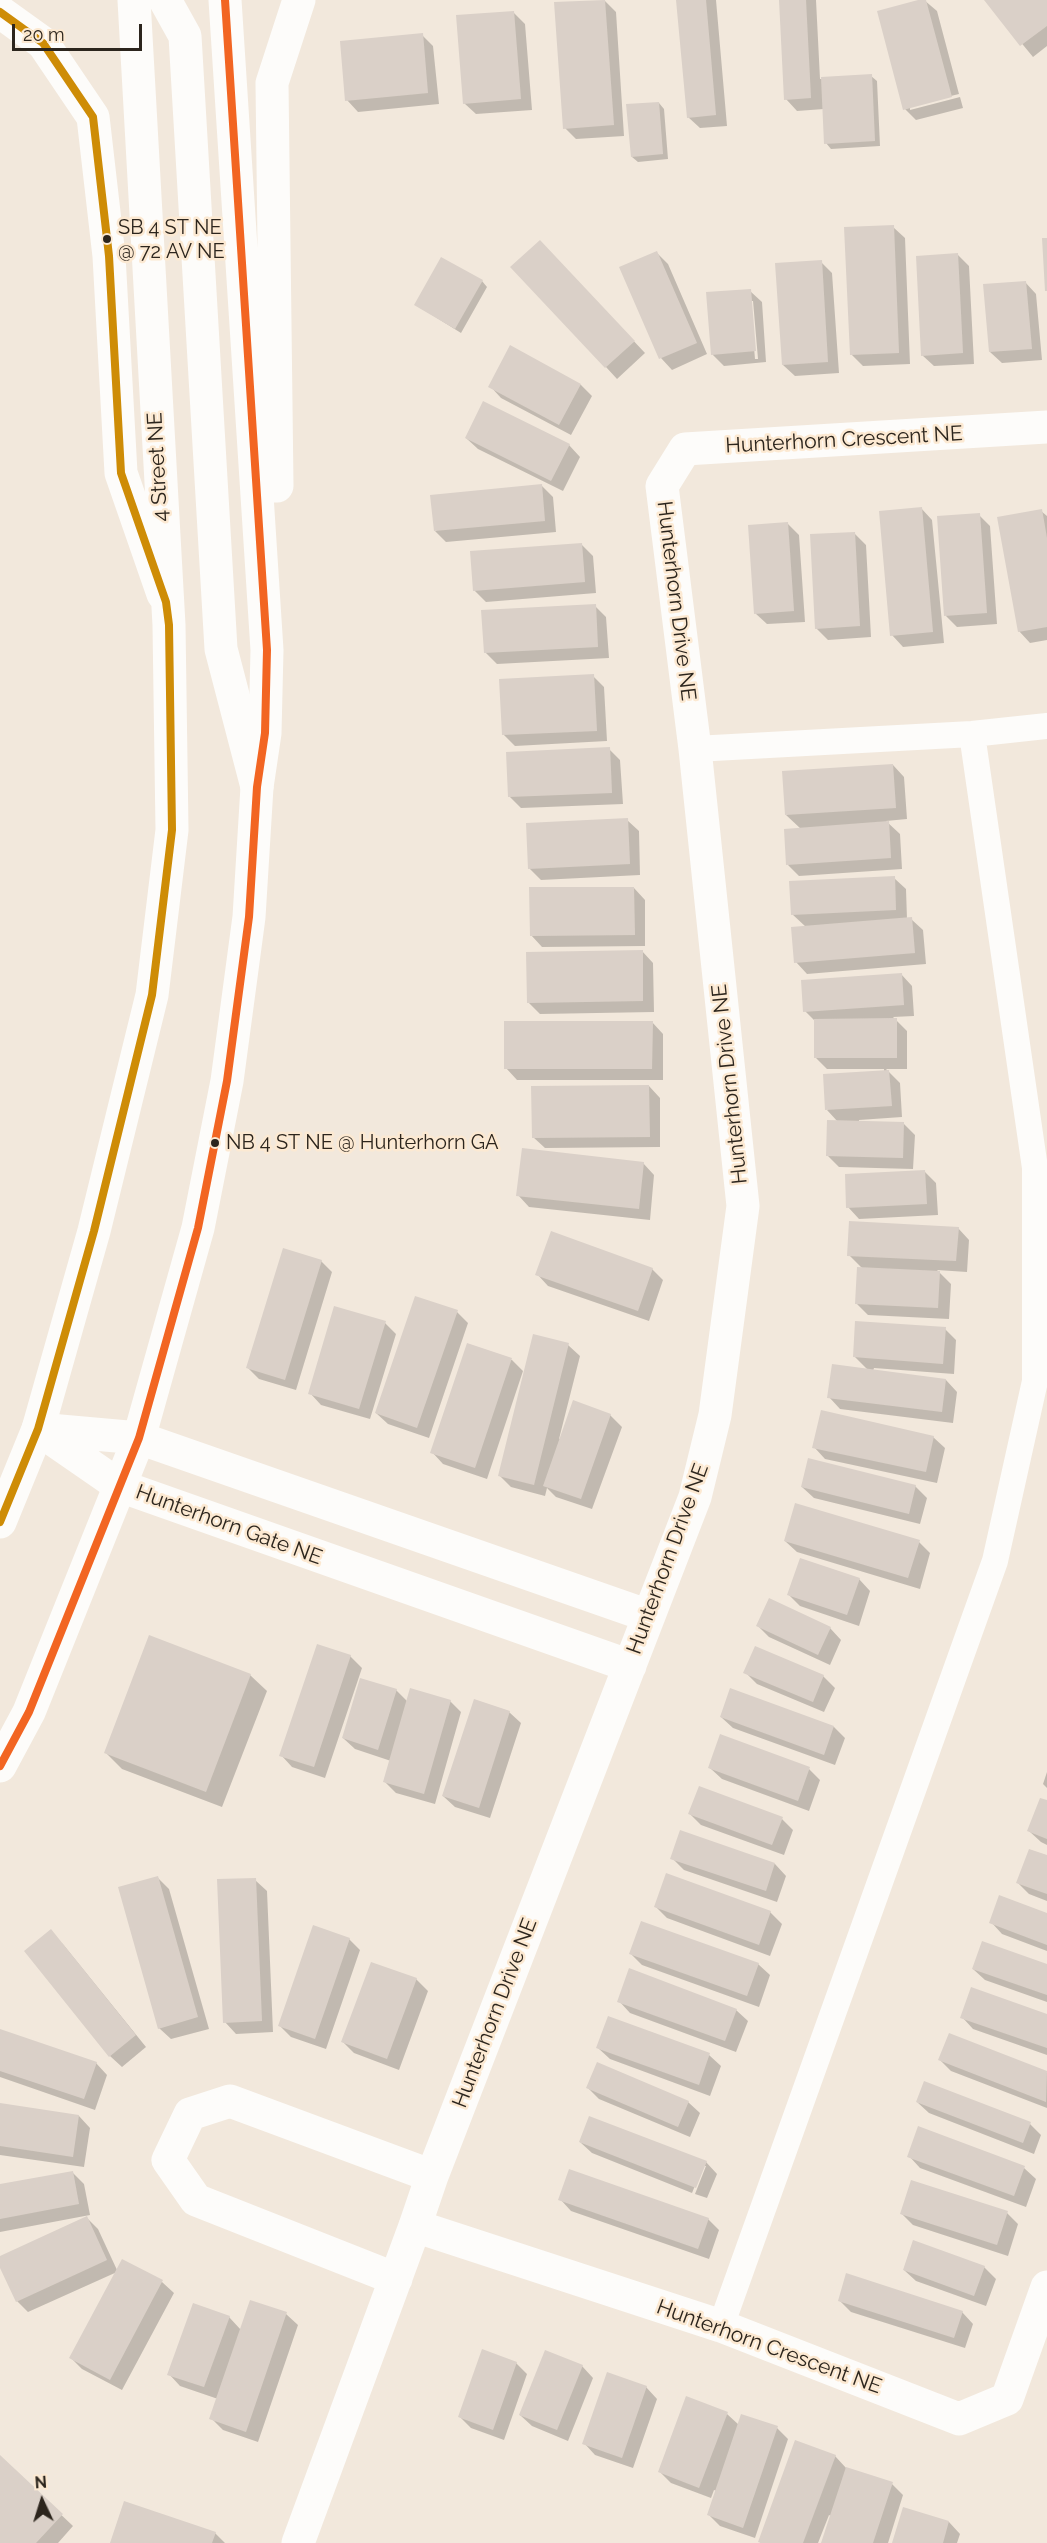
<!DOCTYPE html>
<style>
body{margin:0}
#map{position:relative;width:1047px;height:2543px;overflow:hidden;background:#f2e8dc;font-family:Raleway,sans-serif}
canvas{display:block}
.north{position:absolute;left:12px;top:2471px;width:60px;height:60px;-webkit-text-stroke:4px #fce9d2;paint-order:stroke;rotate:356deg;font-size:16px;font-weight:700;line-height:24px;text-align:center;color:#2c251d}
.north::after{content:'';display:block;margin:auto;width:21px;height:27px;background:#2c251d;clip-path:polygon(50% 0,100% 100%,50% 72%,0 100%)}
.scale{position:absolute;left:12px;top:24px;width:130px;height:27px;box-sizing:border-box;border:3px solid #2c251d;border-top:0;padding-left:8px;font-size:18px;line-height:21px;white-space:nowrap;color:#2c251d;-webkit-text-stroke:4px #fce9d2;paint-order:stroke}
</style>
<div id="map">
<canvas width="1047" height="2543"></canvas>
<div class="north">N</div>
<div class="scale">20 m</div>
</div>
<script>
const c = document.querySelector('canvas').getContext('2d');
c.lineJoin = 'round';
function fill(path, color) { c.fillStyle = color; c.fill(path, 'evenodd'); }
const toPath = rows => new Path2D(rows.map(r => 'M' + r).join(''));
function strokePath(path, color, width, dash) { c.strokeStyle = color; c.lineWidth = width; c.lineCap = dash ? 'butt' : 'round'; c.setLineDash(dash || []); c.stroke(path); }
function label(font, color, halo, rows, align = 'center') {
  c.font = font + ' Raleway,sans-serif'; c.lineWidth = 5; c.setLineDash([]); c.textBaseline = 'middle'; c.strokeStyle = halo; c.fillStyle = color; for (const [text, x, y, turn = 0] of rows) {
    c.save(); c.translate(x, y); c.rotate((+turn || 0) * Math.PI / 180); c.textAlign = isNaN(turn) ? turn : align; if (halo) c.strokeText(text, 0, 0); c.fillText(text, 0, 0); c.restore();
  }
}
const shadow = toPath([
 [604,0,616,12,624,136,576,139,565,128],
 [677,0,716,0,727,126,700,128,688,117],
 [780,0,816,0,820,79,871,76,877,81,880,146,831,149,826,143,824,109,797,111,786,99],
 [924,0,937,11,959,94,910,106,910,110,960,97,963,108,916,120,905,109],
 [986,0,1047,0,1047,46,1033,57],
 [513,12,525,24,532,110,476,114,464,103],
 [422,35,433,46,439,104,358,112,347,100],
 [659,103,664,109,668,159,638,162,632,157],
 [893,227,905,238,910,364,863,366,851,354],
 [656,252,668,264,707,354,672,370,661,358,621,268],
 [551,253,645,353,617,379,606,367],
 [958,255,969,266,974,364,934,366,922,355],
 [821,262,832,273,839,373,795,376,783,365],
 [482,281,487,287,461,333,416,305],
 [1025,282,1036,294,1042,360,1002,363,990,352],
 [750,291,762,302,766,362,724,366,712,354],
 [750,301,753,301,758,359,755,359],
 [511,347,581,385,592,396,571,435,501,398,490,386],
 [466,438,569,445,580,457,563,491,478,449],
 [541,485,553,497,556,532,446,542,435,531],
 [921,508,932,520,944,643,903,647,892,635],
 [1041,511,1047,516,1047,640,1030,643,1019,631],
 [979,515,990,526,997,624,957,627,946,616],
 [787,523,799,535,805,622,767,624,755,613],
 [854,533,866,545,871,637,828,640,816,628],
 [581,544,593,556,596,593,486,602,474,590],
 [595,606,606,617,609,658,497,664,485,652],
 [593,676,604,687,607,741,515,746,503,734],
 [609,749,620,760,623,804,521,808,509,796],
 [893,765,904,777,907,819,886,821,900,834,902,869,799,876,788,865,801,829,786,815],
 [627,820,639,831,640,875,541,880,529,868],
 [894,878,906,889,907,919,911,919,923,930,926,964,807,974,796,962,806,927,792,914],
 [634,888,645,900,645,946,542,947,531,935],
 [642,951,653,963,654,1012,540,1014,528,1002],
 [901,974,912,986,914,1016,893,1017,907,1031,907,1069,886,1069,900,1083,902,1117,859,1120,859,1122,903,1123,915,1135,913,1169,839,1167,828,1156,838,1122,827,1110,884,1072,884,1069,827,1069,816,1058,816,1022,805,1011],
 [652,1022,663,1034,663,1080,517,1080,506,1068],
 [649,1086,660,1098,660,1147,545,1148,533,1137],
 [643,1163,654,1175,650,1220,529,1207,518,1195],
 [925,1172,936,1183,938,1215,859,1219,848,1207],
 [958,1228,969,1240,967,1272,937,1270,951,1284,949,1319,868,1315,857,1304,862,1268,849,1255],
 [321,1261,332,1272,296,1390,259,1379,248,1368],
 [652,1269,663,1280,649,1321,548,1286,537,1274],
 [457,1312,468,1323,429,1438,388,1424,376,1413],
 [385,1323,396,1334,370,1419,321,1405,310,1393],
 [945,1329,956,1340,954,1374,874,1368,873,1371,946,1380,957,1392,953,1423,840,1409,829,1397,868,1370,854,1356],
 [468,1345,512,1360,523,1371,487,1479,443,1464,432,1452],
 [568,1345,580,1356,559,1439,610,1415,622,1427,592,1509,556,1497,547,1488,545,1496,511,1487,500,1476],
 [933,1437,945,1448,937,1483,825,1459,814,1447],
 [915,1486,927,1498,920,1524,814,1498,802,1487],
 [785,1541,919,1542,930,1553,920,1589,797,1552],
 [859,1579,870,1591,859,1626,800,1606,789,1595],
 [758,1626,830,1628,841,1640,830,1665,769,1637],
 [350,1656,362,1668,325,1778,292,1767,281,1755],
 [745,1672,823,1676,835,1688,824,1712,757,1684],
 [250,1675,267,1691,222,1807,122,1769,106,1753],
 [396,1690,408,1702,450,1701,461,1712,435,1804,396,1793,385,1782,391,1761,355,1749,343,1738],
 [509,1712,521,1723,490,1818,455,1807,443,1796],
 [721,1717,834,1727,845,1738,835,1765,733,1728],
 [710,1768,809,1769,820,1780,809,1811,722,1779],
 [1047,1772,1047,1788,1043,1784],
 [1047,1802,1047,1845,1041,1842,1029,1831],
 [690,1814,782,1819,793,1830,784,1855,701,1825],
 [1047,1857,1047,1901,1029,1894,1018,1883],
 [672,1858,775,1864,786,1876,777,1902,684,1870],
 [158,1878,169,1889,209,2029,171,2039,159,2028],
 [255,1880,267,1891,273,2032,236,2034,225,2022],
 [656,1907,770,1912,782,1924,770,1956,667,1918],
 [1047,1915,1047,1951,1002,1934,991,1922],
 [349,1939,360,1950,326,2049,291,2037,280,2026],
 [62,1943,146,2047,122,2067,110,2056],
 [631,1954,758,1964,770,1975,759,2007,642,1965],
 [1047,1965,1047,2002,985,1980,973,1969],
 [416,1979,428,1991,399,2070,354,2053,343,2042],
 [619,2001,736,2010,748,2021,736,2052,630,2013],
 [1047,2016,1047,2055,973,2029,962,2017],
 [0,2034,96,2063,107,2075,95,2110,0,2077],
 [950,2035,1047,2073,1047,2108,951,2071,940,2060],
 [598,2048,709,2055,721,2066,710,2096,610,2059],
 [588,2088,688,2102,700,2113,690,2137,599,2099],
 [917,2102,1030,2124,1041,2135,1034,2154,929,2113],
 [0,2105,79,2116,90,2128,84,2167,0,2155],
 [919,2128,1024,2168,1036,2179,1026,2207,920,2168,909,2156],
 [580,2142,706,2162,717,2174,707,2198,695,2194,706,2166,703,2166,692,2193,592,2153],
 [72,2172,84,2184,90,2215,0,2232,0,2186],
 [560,2199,708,2219,719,2230,709,2259,571,2211],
 [1007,2213,1018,2224,1008,2256,913,2225,902,2214],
 [87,2218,98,2229,117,2270,123,2261,162,2282,174,2293,122,2390,82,2369,71,2358,117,2272,28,2312,17,2301,0,2264,0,2258],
 [984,2267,996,2279,986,2306,916,2281,904,2270],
 [839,2300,962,2312,973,2324,965,2348,851,2312],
 [286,2314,298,2325,258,2442,223,2430,211,2418,218,2399,180,2386,169,2374,229,2317,241,2330],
 [516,2363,527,2374,504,2440,471,2428,459,2416],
 [582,2366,593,2378,568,2441,532,2426,520,2415],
 [646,2387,657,2399,633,2468,595,2455,584,2443],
 [727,2414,739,2425,777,2428,788,2439,755,2538,720,2526,708,2514,717,2491,714,2490,711,2498,671,2483,659,2471],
 [835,2456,847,2469,892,2484,903,2495,888,2543,822,2543,831,2516,829,2515,818,2543,761,2543,759,2541],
 [0,2457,73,2526,58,2543,0,2543],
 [904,2509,949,2522,960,2534,957,2543,894,2543],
 [215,2533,225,2543,112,2543]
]);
const building = toPath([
 [605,0,614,125,563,129,554,2],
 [676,0,706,0,716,115,687,118],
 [779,0,806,0,811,98,784,100],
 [918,0,926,0,952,97,903,110,877,11],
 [984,0,1047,0,1047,26,1020,46],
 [514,11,521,99,463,104,456,15],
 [423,33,428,93,345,101,340,41],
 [872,74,875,141,824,144,821,77],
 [659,102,663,154,631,157,626,104],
 [894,225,899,353,850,355,844,227],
 [1042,238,1047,238,1047,291,1045,291],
 [540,240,635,341,605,368,510,267],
 [657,251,697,343,659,359,619,267],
 [958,253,963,353,921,356,916,256],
 [441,257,483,280,455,329,414,305],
 [822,260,828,362,782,365,775,263],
 [1026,281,1032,349,989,352,983,284],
 [751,289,756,351,711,355,706,292],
 [510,345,581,384,559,425,488,387],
 [483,401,570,444,551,481,465,438],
 [542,484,545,521,434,531,430,495],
 [922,507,933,632,890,636,879,511],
 [1042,509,1047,538,1047,627,1018,632,997,517],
 [980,513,987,613,944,616,937,516],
 [788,522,794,611,754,614,748,525],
 [855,532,860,626,815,629,810,534],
 [582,543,585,582,473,591,470,551],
 [596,604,598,647,484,653,481,610],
 [594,674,597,731,502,735,499,679],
 [610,747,612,793,508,797,506,752],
 [893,764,896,808,785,815,782,771],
 [628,818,630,864,528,869,526,823],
 [889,821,891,858,786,865,784,829],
 [895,876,896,910,791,915,789,881],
 [529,887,634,887,635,935,530,936],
 [912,917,915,953,794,963,791,927],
 [643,950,643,1001,527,1003,526,952],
 [902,973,904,1005,803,1012,801,980],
 [897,1018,897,1058,814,1058,814,1019],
 [504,1021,653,1021,652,1069,504,1069],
 [889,1070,892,1106,825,1110,823,1074],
 [649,1085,650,1137,532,1138,531,1086],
 [827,1120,904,1122,903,1158,826,1156],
 [522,1148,644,1162,639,1209,516,1196],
 [925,1170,927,1204,846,1208,845,1174],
 [849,1221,959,1227,956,1261,847,1256],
 [551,1231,653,1268,638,1311,535,1275],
 [283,1248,322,1260,285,1380,246,1368],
 [857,1267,940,1271,938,1308,855,1304],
 [415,1296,458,1310,417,1428,375,1413],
 [334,1306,386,1321,359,1409,308,1394],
 [855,1321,946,1327,943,1364,853,1357],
 [533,1334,569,1343,534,1485,498,1476],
 [467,1343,512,1358,475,1468,430,1453],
 [832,1364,946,1379,942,1412,827,1398],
 [573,1400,611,1414,581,1499,543,1486],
 [821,1410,934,1436,926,1472,812,1448],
 [808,1458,916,1485,909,1514,801,1487],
 [795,1503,920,1540,908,1578,784,1541],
 [800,1558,860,1578,847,1615,787,1595],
 [769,1598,831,1627,818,1655,756,1626],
 [149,1635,251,1674,206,1792,104,1753],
 [317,1644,351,1655,314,1767,279,1756],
 [755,1646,824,1675,813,1702,743,1673],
 [360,1678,397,1689,378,1750,342,1738],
 [410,1688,451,1700,424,1794,383,1782],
 [730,1688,834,1726,824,1755,720,1717],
 [474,1699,510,1711,479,1808,442,1796],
 [720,1734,810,1767,798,1801,708,1768],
 [699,1786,783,1817,772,1845,688,1814],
 [1040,1798,1047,1800,1047,1839,1027,1831],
 [680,1830,775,1863,766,1891,670,1859],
 [1029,1849,1047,1855,1047,1894,1016,1883],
 [666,1873,771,1911,759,1945,654,1907],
 [158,1876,198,2017,158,2029,118,1887],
 [256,1878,262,2021,223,2023,217,1879],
 [999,1895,1047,1913,1047,1945,989,1923],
 [641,1921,759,1963,747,1996,629,1954],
 [313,1925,350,1938,315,2039,278,2026],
 [51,1929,136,2035,109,2057,24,1951],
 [982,1941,1047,1964,1047,1995,972,1969],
 [371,1962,417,1978,387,2059,341,2042],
 [629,1968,737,2009,725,2041,617,2002],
 [971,1987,1047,2014,1047,2048,960,2018],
 [608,2016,710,2053,699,2085,596,2048],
 [0,2029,97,2062,84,2099,0,2071],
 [949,2033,1047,2071,1046,2102,938,2060],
 [597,2062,689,2101,678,2127,586,2088],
 [924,2081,1031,2122,1023,2143,916,2102],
 [0,2103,79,2115,73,2157,0,2146],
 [589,2116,707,2161,696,2188,579,2142],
 [918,2126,1025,2166,1014,2196,907,2157],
 [569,2169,709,2218,698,2249,558,2200],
 [73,2171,79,2204,0,2219,0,2184],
 [911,2180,1008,2211,997,2245,900,2214],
 [87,2216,107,2260,16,2302,0,2268,0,2256],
 [913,2240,985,2266,974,2296,903,2270],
 [122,2259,163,2280,110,2380,69,2358],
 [846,2273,963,2311,954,2338,838,2301],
 [250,2300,287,2312,246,2432,209,2419],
 [193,2303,230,2316,204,2387,167,2375],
 [482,2349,517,2362,493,2430,458,2417],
 [545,2350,583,2365,557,2430,519,2415],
 [607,2372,647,2386,622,2458,582,2444],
 [686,2396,728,2412,699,2488,658,2472],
 [741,2414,778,2426,743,2528,707,2515],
 [795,2440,836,2455,803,2543,761,2543,758,2542],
 [0,2455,63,2514,36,2543,0,2543],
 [846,2467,893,2482,873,2543,821,2543],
 [124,2501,216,2532,212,2543,110,2543],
 [903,2507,949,2521,943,2543,892,2543]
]);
const service = toPath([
 [695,749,972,734,1047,726],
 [721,2326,995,1561,1035,1381,1035,1168,972,734]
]);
const minor = toPath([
 [38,1429,139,1438,649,1616],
 [39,1430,120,1486,630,1666],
 [415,2226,721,2326,959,2419,1007,2399,1047,2287],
 [396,2279,196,2200,168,2160,190,2114,230,2101,432,2176],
 [298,2543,415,2226,432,2176,695,1497,715,1415,743,1206,695,749,662,486,685,449,1047,427]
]);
const tertiary = toPath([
 [165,0,185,36,221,649,257,787],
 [0,12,43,43,93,117,109,256,121,473,163,594]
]);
const secondary = toPath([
 [277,486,272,83,299,0],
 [0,1522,38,1429,94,1231,152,995,172,830,169,625,134,0],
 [0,1766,29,1712,139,1438,198,1228,227,1081,249,917,257,787,265,733,267,650,225,0]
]);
const bus1 = toPath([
 [0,1766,29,1712,139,1438,198,1228,227,1081,249,917,257,787,265,733,267,650,225,0]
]);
const bus2 = toPath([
 [0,12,43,43,93,117,109,256,121,473,166,602,169,625,172,830,152,995,94,1231,38,1429,0,1522]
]);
const markers = [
 [107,239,5,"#2c251d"],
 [215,1143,5,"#2c251d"]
];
const busNames = [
 ["SB 4 ST NE",118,228],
 ["@ 72 AV NE",118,252],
 ["NB 4 ST NE @ Hunterhorn GA",226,1143]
];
const streetNames = [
 ["Hunterhorn Crescent NE",844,440,-3],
 ["4 Street NE",158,467,-93],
 ["Hunterhorn Drive NE",676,601,83],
 ["Hunterhorn Drive NE",730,1084,-96],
 ["Hunterhorn Gate NE",229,1525,20],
 ["Hunterhorn Drive NE",668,1559,-70],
 ["Hunterhorn Drive NE",495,2013,-69],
 ["Hunterhorn Crescent NE",769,2347,20]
];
fill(shadow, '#0003');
fill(building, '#dad0c8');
strokePath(service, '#fdfcfa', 26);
strokePath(minor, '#fdfcfa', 33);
strokePath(tertiary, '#fdfcfa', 33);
strokePath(secondary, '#fdfcfa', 33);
strokePath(bus1, '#f26522', 8);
strokePath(bus2, '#ce8c06', 8);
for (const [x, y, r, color] of markers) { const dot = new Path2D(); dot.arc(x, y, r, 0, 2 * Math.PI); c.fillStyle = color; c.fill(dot); strokePath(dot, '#fce9d2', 2); }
label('20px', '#2c251d', '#fce9d2', busNames, 'left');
label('21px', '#2c251d', '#fce9d2', streetNames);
</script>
